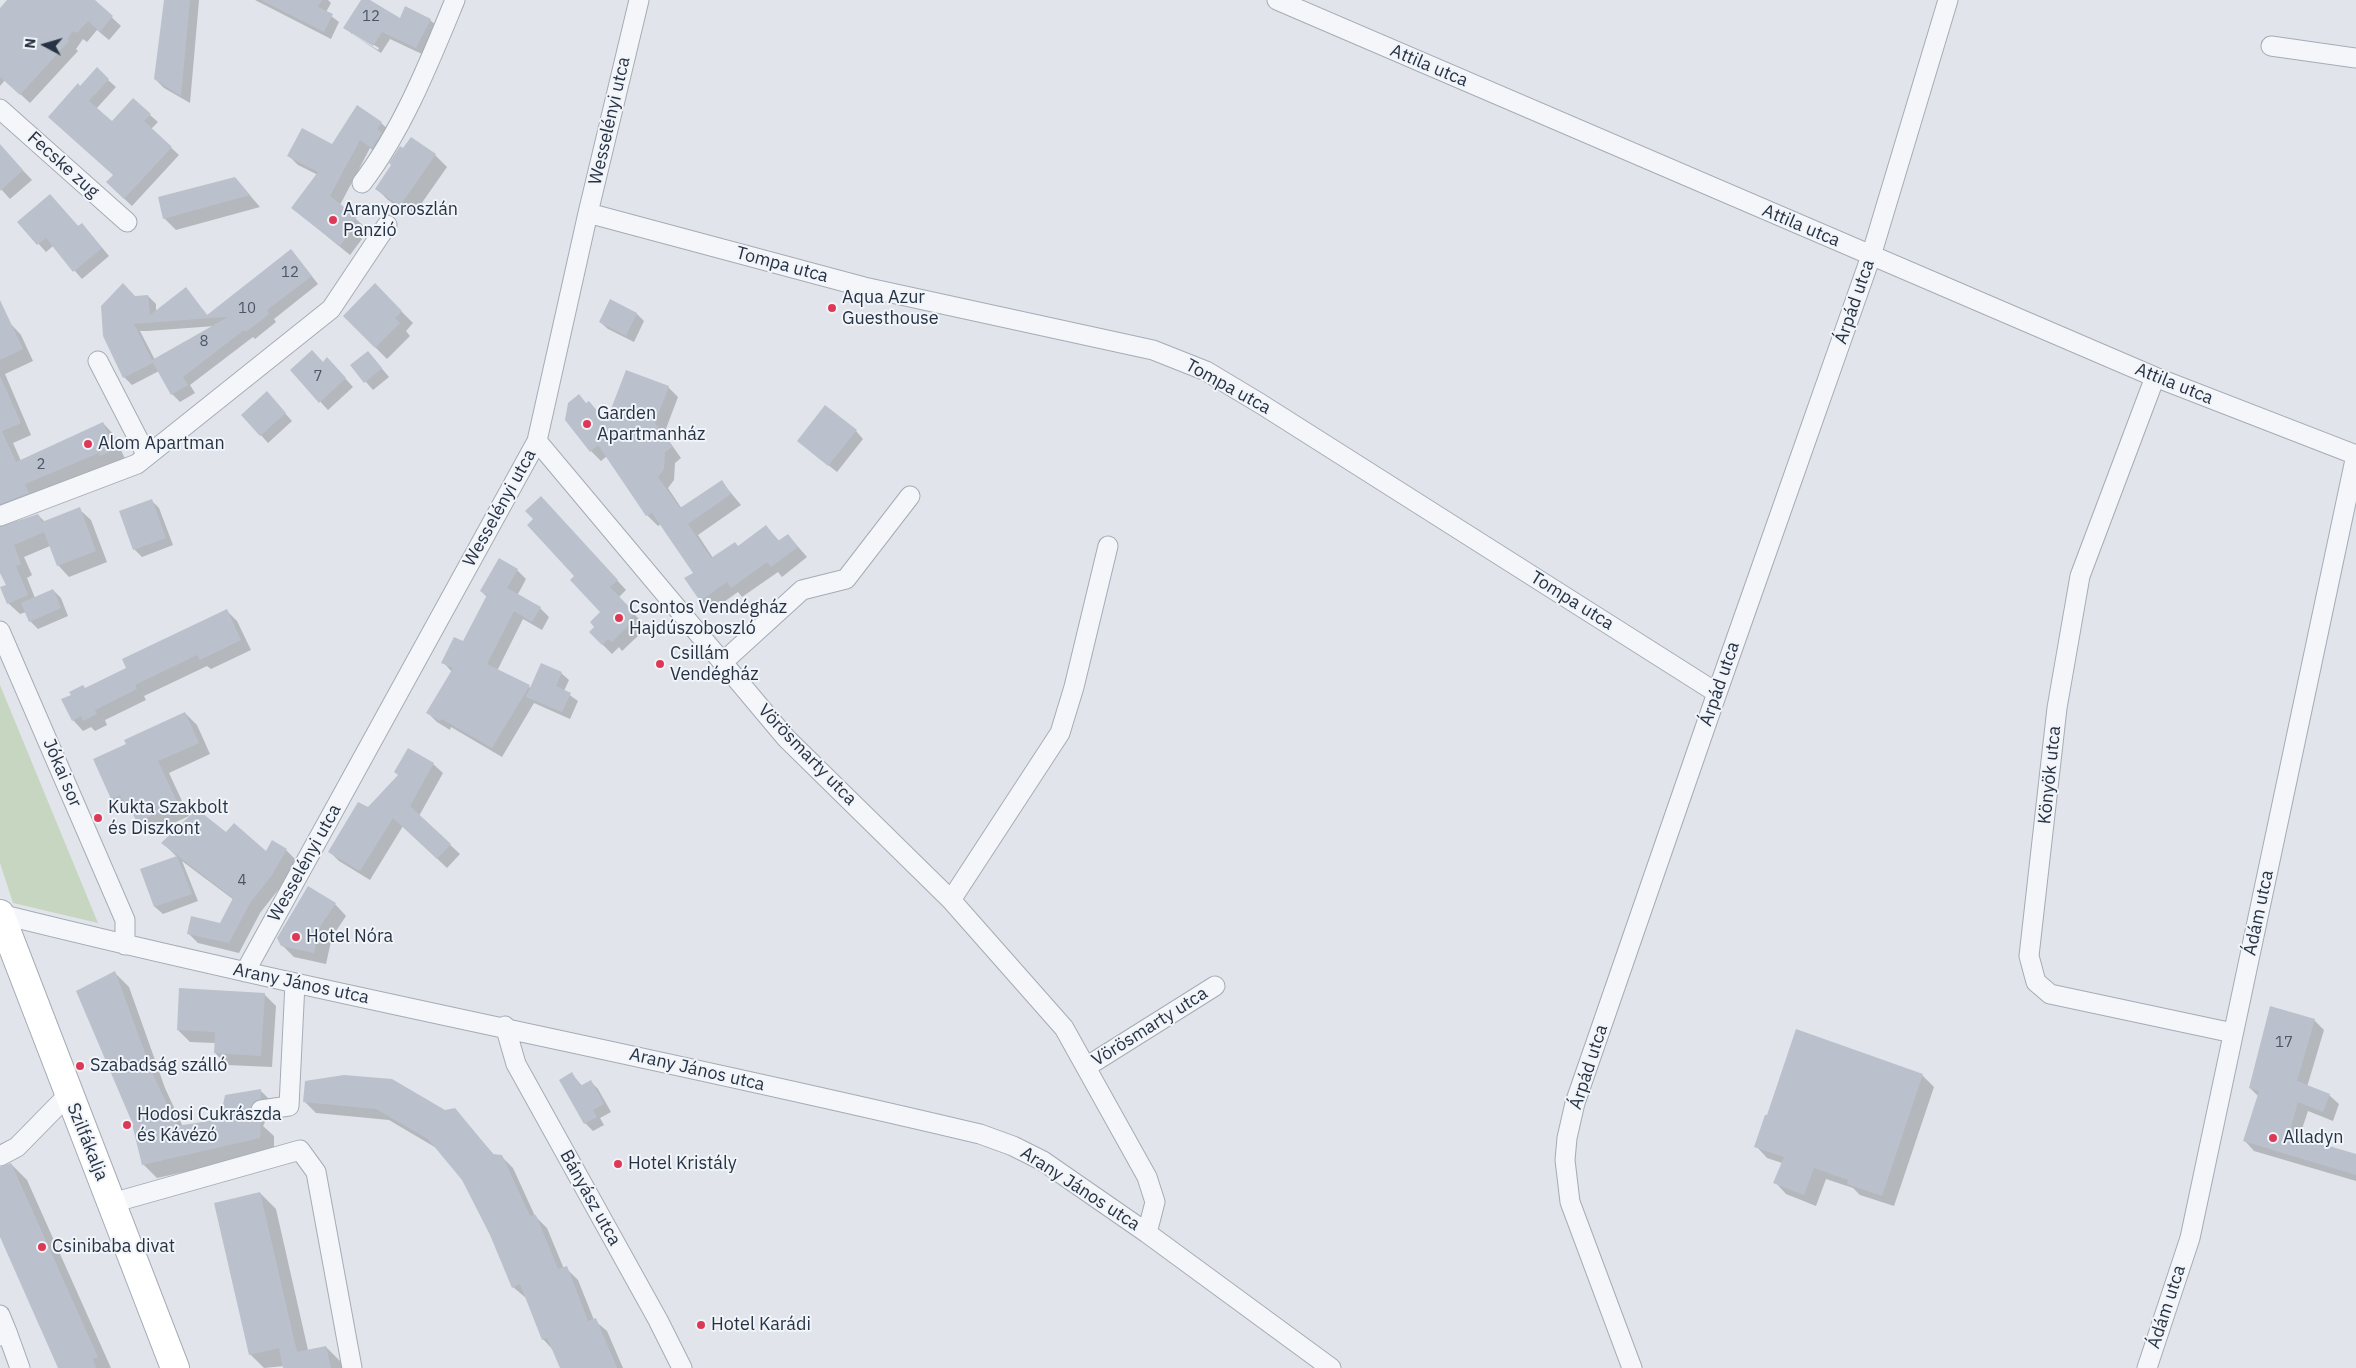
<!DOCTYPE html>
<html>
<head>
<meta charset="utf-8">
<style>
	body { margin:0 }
	#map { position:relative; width:2356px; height:1368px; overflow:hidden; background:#e1e5eb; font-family:"IBM Plex Sans",sans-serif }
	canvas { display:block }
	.north { position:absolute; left:20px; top:20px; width:50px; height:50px; -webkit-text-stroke:4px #f1f4f8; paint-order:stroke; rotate:276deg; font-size:14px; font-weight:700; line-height:20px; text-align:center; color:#273345 }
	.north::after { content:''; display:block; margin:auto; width:18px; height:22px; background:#273345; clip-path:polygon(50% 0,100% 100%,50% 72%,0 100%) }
</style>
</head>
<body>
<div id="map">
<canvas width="2356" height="1368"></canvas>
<div class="north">N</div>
</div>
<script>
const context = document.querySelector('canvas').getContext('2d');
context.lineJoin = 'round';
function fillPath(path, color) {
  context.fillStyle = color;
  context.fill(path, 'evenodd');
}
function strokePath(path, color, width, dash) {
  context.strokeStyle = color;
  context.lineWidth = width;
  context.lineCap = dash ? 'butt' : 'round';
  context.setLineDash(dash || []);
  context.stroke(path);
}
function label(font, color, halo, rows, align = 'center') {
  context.font = font + ' "IBM Plex Sans",sans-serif';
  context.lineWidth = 4;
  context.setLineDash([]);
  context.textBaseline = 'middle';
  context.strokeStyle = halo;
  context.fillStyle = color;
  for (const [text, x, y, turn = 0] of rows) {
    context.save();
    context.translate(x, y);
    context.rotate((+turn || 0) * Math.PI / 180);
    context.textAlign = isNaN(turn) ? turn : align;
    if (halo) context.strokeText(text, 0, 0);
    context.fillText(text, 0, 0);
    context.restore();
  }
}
const green = new Path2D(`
	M 0,685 L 98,923 L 13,903 L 0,863 Z`);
const shadow = new Path2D(`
	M 15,0 L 93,0 L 121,26 L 109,40 L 97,30 L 87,42 L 83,39 L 76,49 L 78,51 L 30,103 L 5,80 L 0,86 L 0,10 Z
	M 165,0 L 199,0 L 190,103 L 164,88 L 155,79 Z
	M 255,0 L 328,0 L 331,3 L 326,12 L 339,22 L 331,39 Z
	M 362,0 L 368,0 L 400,20 L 430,20 L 438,27 L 424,55 L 390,39 L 381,53 L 352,34 L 378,50 L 379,48 L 352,31 L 352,34 L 345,27 Z
	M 108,80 L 116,87 L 96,109 L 112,123 L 150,115 L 158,122 L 151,129 L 179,155 L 132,206 L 115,190 L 114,175 L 80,87 Z
	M 357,107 L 381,123 L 391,132 L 382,157 L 370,148 L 340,205 L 365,227 L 358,236 L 362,239 L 350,255 L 292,208 L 318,175 L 298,165 L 289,156 L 332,146 Z
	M 0,150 L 15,162 L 32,180 L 10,199 L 0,188 Z
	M 435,155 L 447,167 L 412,217 L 388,200 L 376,188 Z
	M 235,178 L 260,207 L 176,230 L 164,218 Z
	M 50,195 L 79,227 L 89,232 L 109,256 L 82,279 L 53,246 L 46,252 L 19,222 Z
	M 291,250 L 318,284 L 274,319 L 276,322 L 255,339 L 253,337 L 190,385 L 195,393 L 180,402 L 172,394 L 159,371 L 132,385 L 124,377 L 135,297 L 148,296 L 156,304 L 156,311 L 186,289 L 208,316 ZM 215,326 L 155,360 L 140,331 L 147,331 Z
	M 375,285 L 413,323 L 406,331 L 410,336 L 387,359 L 344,316 Z
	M 637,314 L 644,321 L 634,342 L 608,329 L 600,322 Z
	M 10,323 L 21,335 L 33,361 L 5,374 L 31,435 L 13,443 L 21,461 L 103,423 L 114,435 L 126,461 L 112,467 L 110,464 L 36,496 L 7,517 L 0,526 L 0,328 Z
	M 368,352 L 389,377 L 373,390 L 352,366 Z
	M 323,363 L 335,367 L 353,387 L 328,410 L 292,371 Z
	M 668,387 L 678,397 L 664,434 L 681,458 L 675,463 L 674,480 L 668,488 L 682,509 L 721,481 L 741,505 L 698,535 L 713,558 L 739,547 L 766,526 L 780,542 L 788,535 L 807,557 L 782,577 L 778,572 L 742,597 L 738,592 L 711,611 L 701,601 L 695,573 L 661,524 L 658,526 L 647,515 L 607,456 L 601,461 L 591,451 L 587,404 L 589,402 L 607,423 Z
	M 274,401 L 292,421 L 268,443 L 243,415 Z
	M 856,431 L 863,439 L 837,472 L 807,448 Z
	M 151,500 L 159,508 L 173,545 L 142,557 L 134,549 Z
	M 550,507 L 626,590 L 618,598 L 643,623 L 636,630 L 640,634 L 622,651 L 619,647 L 612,654 L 590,632 L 596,627 L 602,612 L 576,576 Z
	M 79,509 L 91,520 L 107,562 L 69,577 L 58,565 L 50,546 L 24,557 L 32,575 L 27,578 L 35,598 L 53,590 L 61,598 L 68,616 L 38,629 L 30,621 L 26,612 L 20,614 L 8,603 L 7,586 L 0,568 L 0,526 L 38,515 L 45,522 Z
	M 517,570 L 526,579 L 518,594 L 540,608 L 549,617 L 542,630 L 523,619 L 497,671 L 531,688 L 561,673 L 569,680 L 564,691 L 578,701 L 570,719 L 534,703 L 502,757 L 451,727 L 450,730 L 437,722 L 428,713 L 452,672 L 443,662 L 464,643 L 487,597 L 481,591 Z
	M 226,610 L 237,621 L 251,650 L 211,669 L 207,666 L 144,696 L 146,700 L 105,720 L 107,725 L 95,731 L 91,727 L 83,731 L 73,720 L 86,689 L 128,668 Z
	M 185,713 L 197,725 L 210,754 L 169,773 L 189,816 L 150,834 L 127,808 L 124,810 L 112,798 L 128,745 Z
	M 433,764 L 443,773 L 419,816 L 460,854 L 447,868 L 403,826 L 370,880 L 339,861 L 330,852 L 368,809 Z
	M 226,834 L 266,853 L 273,842 L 286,850 L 296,860 L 282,885 L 260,913 L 239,953 L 198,943 L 188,933 L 220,924 L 234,900 L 182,861 L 198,901 L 163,914 L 155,907 L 142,870 L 177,857 L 163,843 Z
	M 335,904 L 346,916 L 332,937 L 326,964 L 294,957 L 282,945 Z
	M 115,973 L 129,987 L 165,1088 L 183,1127 L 221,1120 L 260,1090 L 274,1104 L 263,1126 L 274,1136 L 274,1152 L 157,1178 L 143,1164 Z
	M 264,994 L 276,1006 L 272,1067 L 227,1065 L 215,1053 L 215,1043 L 190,1042 L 178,1030 Z
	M 2314,1020 L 2324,1030 L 2307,1087 L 2329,1095 L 2339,1104 L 2333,1121 L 2308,1111 L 2299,1138 L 2356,1155 L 2356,1181 L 2254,1151 L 2245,1141 L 2258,1096 L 2250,1088 Z
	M 572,1074 L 582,1086 L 591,1082 L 598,1089 L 611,1112 L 600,1118 L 604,1125 L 593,1131 L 585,1123 L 561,1080 Z
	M 1922,1075 L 1934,1087 L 1894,1206 L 1860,1195 L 1853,1188 L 1826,1179 L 1816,1206 L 1786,1194 L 1775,1182 L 1782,1163 L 1767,1158 L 1756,1146 L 1768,1117 Z
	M 304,1101 L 445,1112 L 455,1110 L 495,1156 L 501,1156 L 513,1168 L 535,1216 L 547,1228 L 564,1269 L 566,1268 L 578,1280 L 594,1320 L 607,1331 L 623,1368 L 561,1368 L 554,1351 L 543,1339 L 526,1298 L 513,1287 L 491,1234 L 463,1179 L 438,1149 L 389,1120 L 316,1113 Z
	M 11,1164 L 27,1180 L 111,1368 L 60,1368 L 0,1234 L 0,1169 Z
	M 260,1193 L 276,1209 L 308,1350 L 326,1347 L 342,1363 L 343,1368 L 285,1368 L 284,1366 L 264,1368 L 250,1354 Z`);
const building = new Path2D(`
	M 7,0 L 95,0 L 113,16 L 100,32 L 88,21 L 77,33 L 73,31 L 67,39 L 69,41 L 20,95 L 0,77 L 0,8 Z
	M 164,0 L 190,0 L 181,96 L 154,79 Z
	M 261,0 L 322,0 L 318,7 L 333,14 L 324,32 Z
	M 361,0 L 370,0 L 400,18 L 405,6 L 431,19 L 416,48 L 382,32 L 373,46 L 343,28 Z
	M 97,67 L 109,79 L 89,101 L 112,121 L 133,98 L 151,114 L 144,121 L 172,147 L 124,199 L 106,182 L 113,175 L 48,117 L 78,83 L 80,86 Z
	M 357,105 L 382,122 L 377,129 L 382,133 L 372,148 L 360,140 L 330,196 L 357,217 L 349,226 L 353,229 L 340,246 L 291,208 L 318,172 L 287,156 L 302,128 L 332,144 Z
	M 411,137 L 436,154 L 400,206 L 375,189 L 391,165 L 389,163 L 400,146 L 403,148 Z
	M 0,144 L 23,170 L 0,191 Z
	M 235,177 L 250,195 L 163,219 L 158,197 Z
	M 50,194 L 78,226 L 82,223 L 102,248 L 73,272 L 46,238 L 37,245 L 17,222 Z
	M 291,249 L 312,276 L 267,310 L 269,314 L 246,332 L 244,330 L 183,377 L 188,385 L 171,395 L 152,361 L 153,363 L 123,378 L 103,336 L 101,306 L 123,283 L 135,296 L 148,295 L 150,315 L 186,287 L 207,315 ZM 228,317 L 152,360 L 134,324 L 209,318 Z
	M 375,283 L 402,311 L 395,318 L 400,323 L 375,348 L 343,316 Z
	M 610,299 L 637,313 L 626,336 L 599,322 Z
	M 0,300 L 23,349 L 0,360 Z
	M 312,350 L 323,362 L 327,357 L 346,378 L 319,403 L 290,370 Z
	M 368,351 L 382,368 L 364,383 L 350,365 Z
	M 626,370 L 669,386 L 655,423 L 672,447 L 665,452 L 664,469 L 658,477 L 680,508 L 722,480 L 731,494 L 688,524 L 711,558 L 735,542 L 738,546 L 766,525 L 778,541 L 788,534 L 798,547 L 771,567 L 767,562 L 731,588 L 727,582 L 700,601 L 684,578 L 693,573 L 652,513 L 646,516 L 598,445 L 590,452 L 565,420 L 568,403 L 579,394 L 586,403 L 589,401 L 606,422 Z
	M 0,376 L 21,423 L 2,431 L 16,462 L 103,422 L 115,449 L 100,456 L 99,453 L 25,484 L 29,493 L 0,504 Z
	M 267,391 L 286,413 L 260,436 L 241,415 Z
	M 825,405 L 857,430 L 828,466 L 797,441 Z
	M 541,496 L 618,580 L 610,587 L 635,613 L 628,620 L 631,623 L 612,642 L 608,639 L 602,645 L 589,632 L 594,627 L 590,622 L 600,612 L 570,580 L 574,576 L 527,525 L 533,519 L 525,511 Z
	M 152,499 L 166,538 L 133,550 L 119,511 Z
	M 80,507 L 96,551 L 57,566 L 44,532 L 14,545 L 21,564 L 16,566 L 28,595 L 7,604 L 0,587 L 6,585 L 0,573 L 0,527 L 38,514 L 42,522 Z
	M 499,558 L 518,569 L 507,588 L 541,607 L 532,622 L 514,611 L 487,664 L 530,685 L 492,748 L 442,719 L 440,721 L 426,713 L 453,668 L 441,663 L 454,637 L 463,641 L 487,595 L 480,591 Z
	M 53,589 L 61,608 L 29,622 L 21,603 Z
	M 227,609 L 241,640 L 200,660 L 197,655 L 135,685 L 137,689 L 95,710 L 97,714 L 83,721 L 81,716 L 72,721 L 61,699 L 71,695 L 69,692 L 83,685 L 85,688 L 126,668 L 122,659 Z
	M 541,663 L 562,672 L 556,686 L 571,693 L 562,712 L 526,697 Z
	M 185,712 L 199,743 L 158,761 L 178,804 L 137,822 L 131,810 L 127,812 L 120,795 L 111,799 L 93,759 L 126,744 L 124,740 Z
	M 408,748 L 434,763 L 410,806 L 451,844 L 437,859 L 393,818 L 360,871 L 328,852 L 358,802 L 368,807 L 398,775 L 394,772 Z
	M 197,809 L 226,832 L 234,823 L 266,851 L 272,840 L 287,849 L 272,875 L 250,903 L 229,943 L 187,934 L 191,916 L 220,923 L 233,898 L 161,843 Z
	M 177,856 L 192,894 L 154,907 L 140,869 Z
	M 308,886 L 336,903 L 321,925 L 314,953 L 281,946 L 277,938 Z
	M 115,971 L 152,1072 L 177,1126 L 220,1119 L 225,1095 L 261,1089 L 261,1099 L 254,1102 L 250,1111 L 252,1117 L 261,1121 L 260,1138 L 142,1165 L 131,1120 L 76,991 Z
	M 179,988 L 265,993 L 261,1056 L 214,1053 L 215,1032 L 177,1030 Z
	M 2270,1006 L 2315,1019 L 2297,1081 L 2330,1094 L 2323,1112 L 2298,1102 L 2289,1134 L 2356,1154 L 2356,1175 L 2243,1141 L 2259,1091 L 2249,1088 Z
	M 1796,1029 L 1923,1074 L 1882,1196 L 1847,1184 L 1848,1180 L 1814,1168 L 1804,1195 L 1773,1183 L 1784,1157 L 1754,1147 L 1765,1115 L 1767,1115 Z
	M 572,1072 L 580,1086 L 591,1080 L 604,1104 L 593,1110 L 597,1117 L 584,1124 L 559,1080 Z
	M 344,1075 L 392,1079 L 445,1110 L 455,1108 L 493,1154 L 502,1155 L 530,1216 L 536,1215 L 558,1269 L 567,1266 L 588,1321 L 596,1318 L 617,1368 L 560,1368 L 547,1338 L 542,1340 L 520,1284 L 512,1288 L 490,1235 L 462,1180 L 428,1139 L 376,1109 L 303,1102 L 305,1081 Z
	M 11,1163 L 98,1357 L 93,1359 L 96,1368 L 58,1368 L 0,1237 L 0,1167 Z
	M 260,1192 L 297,1352 L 326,1346 L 331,1368 L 283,1368 L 279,1348 L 249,1355 L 214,1203 Z`);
const street = new Path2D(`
	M 1277,0 L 2155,377 L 2356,455
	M 2271,46 L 2356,58
	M 0,109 L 127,222
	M 362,183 C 403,129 429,63 455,0
	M 588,213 L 864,287 L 1153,350 L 1206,371 L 1261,404 L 1717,693
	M 98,361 L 147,456
	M 2155,377 L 2080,576 L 2057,708 L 2029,956 L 2036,982 L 2050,994 L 2233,1033
	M 537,441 L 786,738 L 951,900 L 1064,1028 L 1147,1177 L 1155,1202 L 1147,1233
	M 0,516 L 137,464 L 331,309 L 387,225
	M 0,631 L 125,920 L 125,945
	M 723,662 L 802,590 L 846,579 L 910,496
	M 951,900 L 1060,733 L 1074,687 L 1108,546
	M 0,914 C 325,995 654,1056 980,1134 L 1013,1146 L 1043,1161 L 1147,1233 L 1331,1368
	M 245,972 L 537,441 L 588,213 L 639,0
	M 505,1026 L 516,1064 L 658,1320 L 682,1368
	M 1086,1067 L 1215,986
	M 261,1110 L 289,1106 L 295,983
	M 0,1156 L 17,1147 L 68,1095
	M 112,1203 L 300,1150 L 316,1172 L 352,1368
	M 0,1315 L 7,1332
	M 0,1336 L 7,1332 L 20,1368
	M 1632,1368 L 1570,1202 L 1565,1160 L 1567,1138 L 1575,1103 L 1717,693 L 1871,256 L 1948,0
	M 2147,1368 L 2190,1238 L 2356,455`);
const secondary = new Path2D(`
	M 0,914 L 175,1368`);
const markers = [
	[333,220,5,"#dd3957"],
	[832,308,5,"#dd3957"],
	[587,424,5,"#dd3957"],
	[88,444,5,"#dd3957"],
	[619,618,5,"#dd3957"],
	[660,664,5,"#dd3957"],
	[98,818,5,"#dd3957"],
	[296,937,5,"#dd3957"],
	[80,1066,5,"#dd3957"],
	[127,1125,5,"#dd3957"],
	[2273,1138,5,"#dd3957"],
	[618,1164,5,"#dd3957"],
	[42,1247,5,"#dd3957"],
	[701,1325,5,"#dd3957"]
];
const numberNames = [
	["12",371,17],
	["12",290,273],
	["10",247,309],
	["8",204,342],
	["7",318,377],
	["2",41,465],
	["4",242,881],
	["17",2284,1043]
];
const streetNames = [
	["Attila utca",1429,66,23],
	["Wesselényi utca",610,121,-77],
	["Fecske zug",63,165,42],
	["Attila utca",1801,226,23],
	["Tompa utca",782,265,15],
	["Árpád utca",1855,302,-71],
	["Attila utca",2174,384,22],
	["Tompa utca",1228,387,29],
	["Wesselényi utca",500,508,-61],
	["Tompa utca",1572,601,32],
	["Árpád utca",1720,684,-71],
	["Vörösmarty utca",807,755,46],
	["Jókai sor",62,773,67],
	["Könyök utca",2050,775,-84],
	["Wesselényi utca",305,863,-61],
	["Ádám utca",2259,913,-78],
	["Arany János utca",301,984,12],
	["Vörösmarty utca",1150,1027,-32],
	["Árpád utca",1589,1067,-72],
	["Arany János utca",697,1070,13],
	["Szilfákalja",87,1142,68],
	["Arany János utca",1080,1189,33],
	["Bányász utca",590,1198,61],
	["Ádám utca",2167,1307,-72]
];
const poiNames = [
	["Aranyoroszlán",343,210],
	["Panzió",343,231],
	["Aqua Azur",842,298],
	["Guesthouse",842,319],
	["Garden",597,414],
	["Apartmanház",597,435],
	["Alom Apartman",98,444],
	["Csontos Vendégház",629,608],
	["Hajdúszoboszló",629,629],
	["Csillám",670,654],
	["Vendégház",670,675],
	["Kukta Szakbolt",108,808],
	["és Diszkont",108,829],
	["Hotel Nóra",306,937],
	["Szabadság szálló",90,1066],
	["Hodosi Cukrászda",137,1115],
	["és Kávézó",137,1136],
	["Alladyn",2283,1138],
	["Hotel Kristály",628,1164],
	["Csinibaba divat",52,1247],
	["Hotel Karádi",711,1325]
];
fillPath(green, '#c7d6c1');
fillPath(shadow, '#0003');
fillPath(building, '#bac1cc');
strokePath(street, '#a5acb6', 21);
strokePath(secondary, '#a5acb6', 30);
strokePath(street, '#f4f6f9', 19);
strokePath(secondary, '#fff', 28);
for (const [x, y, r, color] of markers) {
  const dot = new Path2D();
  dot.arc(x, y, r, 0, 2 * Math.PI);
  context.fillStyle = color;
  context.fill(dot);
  strokePath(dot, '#f1f4f8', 2);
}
label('15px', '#4c5667', null, numberNames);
label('18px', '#273345', '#f1f4f8', streetNames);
label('18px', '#273345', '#f1f4f8', poiNames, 'left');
</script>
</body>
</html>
